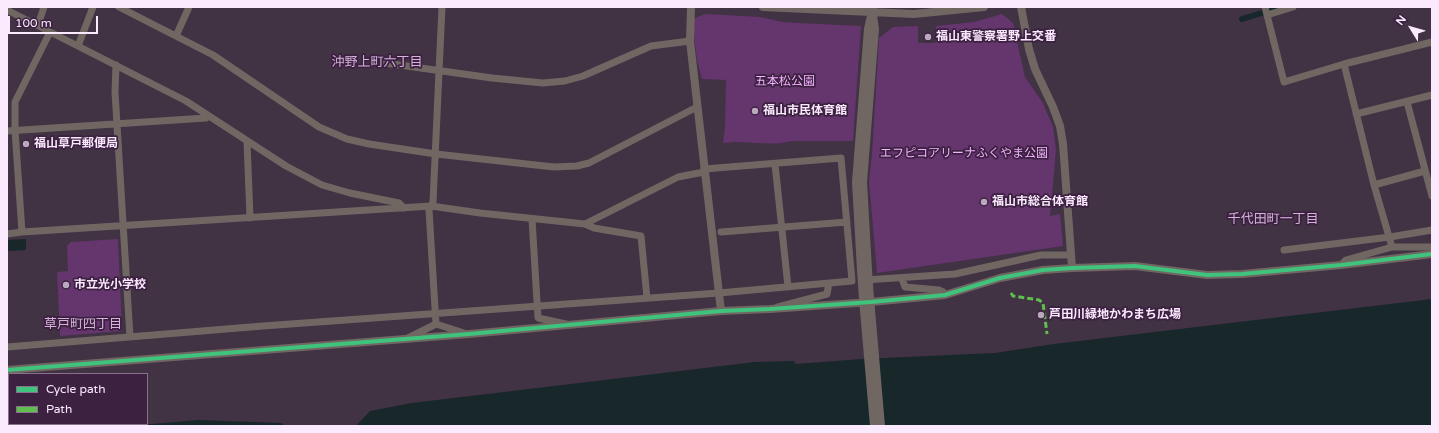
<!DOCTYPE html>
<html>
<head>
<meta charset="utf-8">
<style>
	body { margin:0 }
	#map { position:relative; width:1439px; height:433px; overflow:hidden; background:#413244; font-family:"Varela Round",sans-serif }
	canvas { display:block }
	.frame { position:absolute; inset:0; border:8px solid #fbe9fe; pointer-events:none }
	.legend { position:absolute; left:8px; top:373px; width:140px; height:52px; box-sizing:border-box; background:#3c2141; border:1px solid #88718d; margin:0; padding:5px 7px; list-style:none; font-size:12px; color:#fbe9fe }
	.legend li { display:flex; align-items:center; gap:8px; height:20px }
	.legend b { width:20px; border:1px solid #88718d }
	.north { position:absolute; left:1391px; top:8px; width:40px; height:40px; -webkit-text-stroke:3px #3c2141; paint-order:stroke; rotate:307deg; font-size:11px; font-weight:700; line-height:16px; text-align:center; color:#fbe9fe }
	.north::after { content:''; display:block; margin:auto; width:14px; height:18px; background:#fbe9fe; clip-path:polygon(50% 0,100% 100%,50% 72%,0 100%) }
	.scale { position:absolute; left:8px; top:16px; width:90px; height:18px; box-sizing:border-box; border:2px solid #fbe9fe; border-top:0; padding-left:5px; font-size:12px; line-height:14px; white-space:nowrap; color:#fbe9fe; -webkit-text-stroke:3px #3c2141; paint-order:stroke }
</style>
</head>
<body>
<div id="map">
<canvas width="1439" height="433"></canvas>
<div class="frame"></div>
<ul class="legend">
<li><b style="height:5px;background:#40c37c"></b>Cycle path</li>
<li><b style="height:5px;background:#5fbe4e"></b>Path</li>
</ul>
<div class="north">N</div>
<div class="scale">100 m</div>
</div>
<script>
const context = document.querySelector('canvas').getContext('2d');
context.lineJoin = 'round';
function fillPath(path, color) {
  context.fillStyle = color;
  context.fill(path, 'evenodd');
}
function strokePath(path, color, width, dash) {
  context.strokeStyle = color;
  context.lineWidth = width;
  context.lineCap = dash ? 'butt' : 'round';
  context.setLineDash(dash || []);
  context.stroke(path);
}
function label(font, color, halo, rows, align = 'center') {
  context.font = font + ' "Varela Round","Noto Sans JP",sans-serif';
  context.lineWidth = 3.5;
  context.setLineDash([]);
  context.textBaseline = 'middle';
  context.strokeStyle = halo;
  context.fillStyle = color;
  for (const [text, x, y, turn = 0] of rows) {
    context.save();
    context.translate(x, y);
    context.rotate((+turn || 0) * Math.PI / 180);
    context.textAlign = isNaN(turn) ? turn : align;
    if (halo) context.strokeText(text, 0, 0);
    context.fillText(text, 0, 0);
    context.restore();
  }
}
const green = new Path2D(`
	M 705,14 L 760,17 L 783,22 L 798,23 L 861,26 L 853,141 L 791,141 C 774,146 754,142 736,142 C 731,142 727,143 723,143 L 725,126 L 726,80 L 702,79 L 697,60 L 692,21 L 695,18 Z
	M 1002,14 L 1013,23 L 1025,77 L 1043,103 L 1053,127 L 1056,150 L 1050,216 L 1060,214 L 1063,246 L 877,273 L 869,182 L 872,154 L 879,38 L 893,27 L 918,26 L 918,43 L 936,43 L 936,26 L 974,22 Z
	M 118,239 L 122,331 L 60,336 L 57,272 L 68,271 L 67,246 L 71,242 Z`);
const water = new Path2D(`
	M 26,239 L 26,250 L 7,251 L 7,240 Z
	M 1432,299 L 1432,426 L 356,426 L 370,411 L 412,403 L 755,362 L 794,361 L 796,364 L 862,359 L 995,353 L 1054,344 Z
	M 198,420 L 281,423 L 285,426 L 129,426 Z`);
const canal = new Path2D(`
	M 1270,8 L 1275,7
	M 1242,19 L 1262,13`);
const minor = new Path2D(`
	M 119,7 L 213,55 L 319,127 L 347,139 L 369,144 L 436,154 L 554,167 L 577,166 L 589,163 L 697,107
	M 442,7 L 433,202 L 429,210 L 436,324 L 464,333
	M 1265,7 L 1284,82 L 1344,64 L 1432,42
	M 7,10 L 186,101 L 286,166 L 322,185 L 350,193 L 399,203 L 404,208
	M 1267,15 L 1293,7
	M 38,25 L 44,7
	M 176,36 L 189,7
	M 78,46 L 93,7
	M 378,62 L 492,78 L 543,83 L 565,81 L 583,76 L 651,46 L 690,41
	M 1344,64 L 1374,185 L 1392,247 L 1432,247
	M 116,65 L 115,92 L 130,337
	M 1407,102 L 1432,196
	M 1356,114 L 1432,95
	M 7,131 L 206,118 L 209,116
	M 247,141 L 250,218
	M 775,164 L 788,287
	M 1374,185 L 1425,171
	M 532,219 L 538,318 L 566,324
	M 585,224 L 594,228 L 641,236 L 647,298
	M 22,232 L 15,130 L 15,102 L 50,32
	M 721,232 L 847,222
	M 7,234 L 22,232 L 431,206 L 480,213 L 585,224 L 678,177 L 704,172
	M 1284,250 L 1390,237 L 1432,230
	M 1341,265 L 1346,260 L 1392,247
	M 902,279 L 905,287 L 939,290 L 943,292 L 945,295
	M 865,280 L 955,274 L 1041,255 L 1071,255
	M 778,307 L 827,294 L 829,283
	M 408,338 L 436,324
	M 7,347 L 263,326 L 719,293 L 852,281 L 841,158 L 704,169`);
const tertiary = new Path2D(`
	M 691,7 L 690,41 L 721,311
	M 763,7 L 914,14 L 984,7
	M 1021,7 L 1029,49 L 1035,69 L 1053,107 L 1060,126 L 1063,144 L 1072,268
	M 861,270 L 856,182 L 868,29 L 873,7
	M 868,270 L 863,182 L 875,29 L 873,15
	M 870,298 L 881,426
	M 863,299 L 874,426
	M 7,370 L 469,334 L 721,311 L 770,309 L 871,302 L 945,295 L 1000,278 L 1043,270 L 1072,268 L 1135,266 L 1207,275 L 1242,274 L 1341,265 L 1432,254`);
const tertiaryBridge = new Path2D(`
	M 861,270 L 863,299
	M 868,270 L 870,298`);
const quiet = new Path2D(`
	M 1011,293 L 1013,296 L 1039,300 L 1043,303 L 1047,334`);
const cycleway = new Path2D(`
	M 7,370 L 469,334 L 721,311 L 770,309 L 871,302 L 945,295 L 1000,278 L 1043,270 L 1072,268 L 1135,266 L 1207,275 L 1242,274 L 1341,265 L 1432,254`);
const markers = [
	[928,37,4,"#baa9bd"],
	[755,111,4,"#baa9bd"],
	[26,144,4,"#baa9bd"],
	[984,202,4,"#baa9bd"],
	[66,285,4,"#baa9bd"],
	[1041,315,4,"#baa9bd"]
];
const poiNames = [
	["福山東警察署野上交番",936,37],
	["福山市民体育館",763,111],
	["福山草戸郵便局",34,144],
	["福山市総合体育館",992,202],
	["市立光小学校",74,285],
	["芦田川緑地かわまち広場",1049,315]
];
const parkNames = [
	["五本松公園",785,82],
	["エフピコアリーナふくやま公園",964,154]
];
const neighbourhoodNames = [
	["沖野上町六丁目",377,63],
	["千代田町一丁目",1273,220],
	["草戸町四丁目",83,325]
];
fillPath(green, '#65356e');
fillPath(water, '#17272a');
strokePath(canal, '#17272a', 6);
strokePath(minor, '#706763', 7);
strokePath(tertiary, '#706763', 8);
strokePath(tertiaryBridge, '#706763', 8);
strokePath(quiet, '#5fbe4e', 3, [6, 3]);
strokePath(cycleway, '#40c37c', 4);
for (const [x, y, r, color] of markers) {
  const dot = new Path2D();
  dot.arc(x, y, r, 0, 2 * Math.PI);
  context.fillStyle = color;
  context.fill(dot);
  strokePath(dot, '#3c2141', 1.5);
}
label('bold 12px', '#fbe9fe', '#3c2141', poiNames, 'left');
label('12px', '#f2b2fd', '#3c2141', parkNames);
label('13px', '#d4b2da', '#3c2141', neighbourhoodNames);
</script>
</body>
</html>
